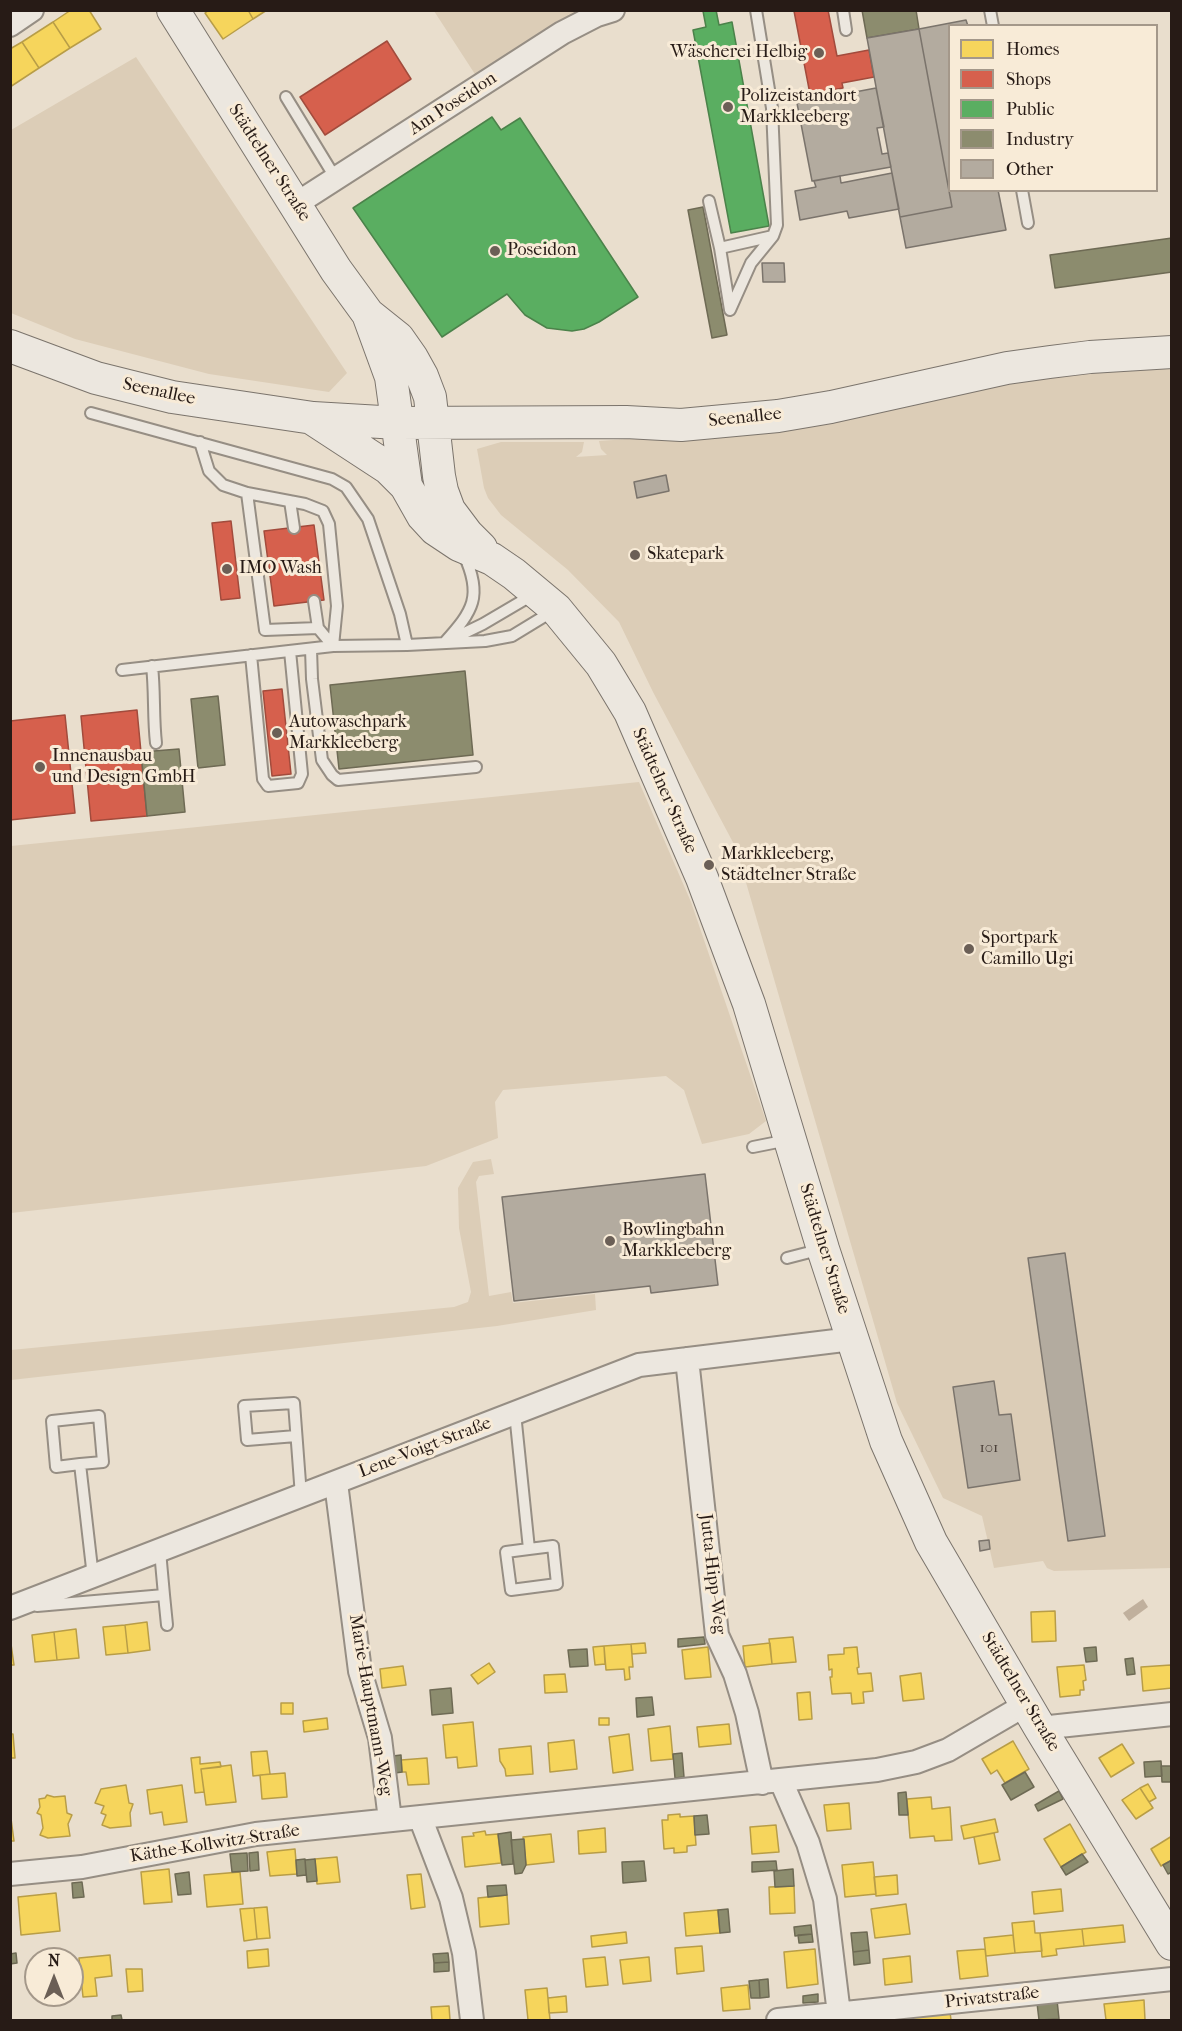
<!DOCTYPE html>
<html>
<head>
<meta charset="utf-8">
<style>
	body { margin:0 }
	#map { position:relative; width:1182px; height:2031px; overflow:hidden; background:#e9decd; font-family:"IM FELL French Canon",serif }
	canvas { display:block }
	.frame { position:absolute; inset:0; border:12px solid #271b16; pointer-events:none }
	.legend { position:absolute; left:948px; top:24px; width:210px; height:168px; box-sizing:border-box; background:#f8ebd7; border:2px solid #a4988a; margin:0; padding:8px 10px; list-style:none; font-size:18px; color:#271b16 }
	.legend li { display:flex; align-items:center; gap:12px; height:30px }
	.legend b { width:30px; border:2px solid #a4988a }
	.north { position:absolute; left:24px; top:1947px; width:60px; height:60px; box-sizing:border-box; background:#f8ebd7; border:2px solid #a4988a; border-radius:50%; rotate:0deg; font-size:16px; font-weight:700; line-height:24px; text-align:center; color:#271b16 }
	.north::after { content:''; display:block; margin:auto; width:21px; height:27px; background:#6b5f56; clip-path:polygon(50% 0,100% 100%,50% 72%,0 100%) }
</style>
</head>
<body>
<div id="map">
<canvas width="1182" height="2031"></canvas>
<div class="frame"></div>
<ul class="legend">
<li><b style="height:16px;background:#f6d55c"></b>Homes</li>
<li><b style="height:16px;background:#d6604d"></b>Shops</li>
<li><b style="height:16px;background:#5aae61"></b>Public</li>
<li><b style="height:16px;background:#8c8c6e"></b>Industry</li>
<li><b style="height:16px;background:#b3ab9f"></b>Other</li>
</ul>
<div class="north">N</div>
</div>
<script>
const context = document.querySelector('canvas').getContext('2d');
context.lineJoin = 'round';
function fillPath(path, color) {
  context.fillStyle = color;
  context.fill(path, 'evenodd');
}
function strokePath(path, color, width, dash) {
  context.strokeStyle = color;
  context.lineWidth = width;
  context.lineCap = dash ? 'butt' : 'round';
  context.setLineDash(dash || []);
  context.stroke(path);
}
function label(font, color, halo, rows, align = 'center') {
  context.font = font + ' "IM FELL French Canon",serif';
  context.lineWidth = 6;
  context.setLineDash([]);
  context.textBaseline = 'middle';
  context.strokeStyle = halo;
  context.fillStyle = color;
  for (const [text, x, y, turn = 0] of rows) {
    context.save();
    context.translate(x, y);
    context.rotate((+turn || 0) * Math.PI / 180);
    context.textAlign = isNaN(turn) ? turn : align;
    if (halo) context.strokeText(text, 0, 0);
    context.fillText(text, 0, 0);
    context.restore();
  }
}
const green = new Path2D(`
	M 434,11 L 613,11 L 482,85 Z
	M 136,57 L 347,373 L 329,392 L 209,374 L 75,339 L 11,313 L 11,130 Z
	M 1171,364 L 1171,1568 L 1054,1571 L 1047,1568 L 1043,1561 L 994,1568 L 982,1516 L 943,1498 L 897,1403 L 736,848 L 653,692 L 619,622 L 568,570 L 501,515 L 488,498 L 484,488 L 477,449 L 501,442 L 584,442 L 582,452 L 576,457 L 607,455 L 601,449 L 599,441 L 712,433 L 1028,377 Z
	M 639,782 L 691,902 L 766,1121 L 749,1134 L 702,1144 L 684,1090 L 666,1076 L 503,1090 L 495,1102 L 498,1138 L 426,1166 L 11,1213 L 11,846 Z
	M 491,1159 L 494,1174 L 479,1176 L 476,1182 L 489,1296 L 511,1292 L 513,1303 L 595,1294 L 596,1310 L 497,1326 L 11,1380 L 11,1350 L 454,1307 L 468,1302 L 471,1292 L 459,1228 L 458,1188 L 473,1162 Z`);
const water = new Path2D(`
	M 1143,1599 L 1148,1607 L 1129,1621 L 1123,1613 Z`);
const homes = new Path2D(`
	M 71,10 L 89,10 L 101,29 L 70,48 L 53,22 Z
	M 209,10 L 248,10 L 253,19 L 223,39 L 205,13 Z
	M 248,10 L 267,10 L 253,19 Z
	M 53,22 L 70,48 L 39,68 L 22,42 Z
	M 22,42 L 39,68 L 10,87 L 10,49 Z
	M 1055,1611 L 1056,1641 L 1032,1642 L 1031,1612 Z
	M 147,1622 L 150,1650 L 128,1653 L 125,1625 Z
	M 125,1625 L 128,1653 L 106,1655 L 103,1627 Z
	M 76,1629 L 79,1658 L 57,1660 L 54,1632 Z
	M 54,1632 L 57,1660 L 35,1662 L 32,1635 Z
	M 10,1637 L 14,1665 L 10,1665 Z
	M 793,1637 L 796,1662 L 772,1664 L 769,1639 Z
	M 645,1643 L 646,1653 L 632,1654 L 631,1644 Z
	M 770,1643 L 772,1664 L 745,1667 L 743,1646 Z
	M 631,1644 L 633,1667 L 629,1667 L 630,1679 L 625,1680 L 624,1669 L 606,1670 L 604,1646 Z
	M 604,1646 L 605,1664 L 595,1665 L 593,1647 Z
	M 708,1647 L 711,1677 L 685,1679 L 682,1650 Z
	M 857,1647 L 859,1667 L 857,1668 L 858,1674 L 871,1673 L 873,1691 L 863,1692 L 864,1703 L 852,1704 L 851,1693 L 832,1694 L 830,1677 L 832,1677 L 832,1669 L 829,1670 L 828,1655 L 844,1654 L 844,1648 Z
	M 489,1663 L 495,1672 L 478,1684 L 471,1675 Z
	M 1084,1665 L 1086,1680 L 1083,1681 L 1084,1690 L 1080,1690 L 1080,1695 L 1060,1697 L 1057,1667 Z
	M 1171,1665 L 1172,1688 L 1143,1691 L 1141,1667 Z
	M 403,1666 L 406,1685 L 382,1688 L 380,1669 Z
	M 921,1673 L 924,1699 L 903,1701 L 900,1676 Z
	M 565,1674 L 567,1692 L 545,1693 L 544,1675 Z
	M 810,1692 L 812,1719 L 799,1720 L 797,1693 Z
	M 281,1703 L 293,1703 L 293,1714 L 281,1714 Z
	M 327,1718 L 328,1729 L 304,1732 L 303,1721 Z
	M 599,1718 L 609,1718 L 609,1725 L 599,1725 Z
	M 473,1722 L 477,1766 L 458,1768 L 457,1757 L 446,1758 L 443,1725 Z
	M 729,1724 L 731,1744 L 699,1747 L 697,1727 Z
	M 670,1726 L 673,1759 L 651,1761 L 648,1729 Z
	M 10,1734 L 13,1734 L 15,1758 L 10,1758 Z
	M 629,1734 L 633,1770 L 613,1773 L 609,1737 Z
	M 574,1740 L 577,1769 L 550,1772 L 548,1743 Z
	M 1013,1741 L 1029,1769 L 1005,1783 L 997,1770 L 991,1774 L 982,1759 Z
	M 1122,1744 L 1134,1763 L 1111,1777 L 1099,1758 Z
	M 531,1746 L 533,1774 L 506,1776 L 505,1769 L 500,1761 L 499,1749 Z
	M 267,1751 L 270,1774 L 253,1776 L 251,1752 Z
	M 200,1757 L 200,1764 L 220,1762 L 221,1767 L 201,1769 L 204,1792 L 195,1793 L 191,1758 Z
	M 427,1758 L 429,1784 L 408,1785 L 406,1772 L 402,1772 L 401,1760 Z
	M 231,1765 L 236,1802 L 206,1805 L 201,1769 Z
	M 285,1773 L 287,1797 L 262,1799 L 260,1775 Z
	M 1148,1784 L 1156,1798 L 1149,1802 L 1140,1788 Z
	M 126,1785 L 129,1803 L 133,1804 L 130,1813 L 131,1826 L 110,1828 L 102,1825 L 106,1815 L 101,1813 L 104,1806 L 95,1803 L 101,1789 Z
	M 182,1785 L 187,1822 L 164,1825 L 162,1812 L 150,1814 L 147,1790 Z
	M 1140,1788 L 1153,1808 L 1136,1819 L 1122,1800 Z
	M 47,1795 L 54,1797 L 65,1796 L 67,1813 L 72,1815 L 68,1824 L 70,1836 L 48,1838 L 40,1835 L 43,1828 L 41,1815 L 37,1813 L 40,1807 L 39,1799 L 45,1798 Z
	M 931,1797 L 932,1809 L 950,1807 L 952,1840 L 935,1841 L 934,1836 L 910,1838 L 907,1799 Z
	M 849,1803 L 851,1829 L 827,1831 L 824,1805 Z
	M 10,1811 L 14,1841 L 10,1841 Z
	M 680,1814 L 680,1817 L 694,1816 L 696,1845 L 687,1846 L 687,1852 L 674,1853 L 674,1848 L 664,1849 L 662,1820 L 668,1820 L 668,1815 Z
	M 995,1819 L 998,1832 L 964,1839 L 961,1826 Z
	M 1070,1824 L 1086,1852 L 1061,1867 L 1044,1839 Z
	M 776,1825 L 779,1852 L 752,1854 L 750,1827 Z
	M 605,1828 L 606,1852 L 579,1854 L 578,1831 Z
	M 485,1831 L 486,1835 L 498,1834 L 501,1863 L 465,1867 L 462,1837 L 474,1836 L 473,1833 Z
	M 994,1833 L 1000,1860 L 979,1864 L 974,1837 Z
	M 551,1834 L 554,1862 L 526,1865 L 523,1837 Z
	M 1172,1836 L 1172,1860 L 1161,1866 L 1151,1849 Z
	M 295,1849 L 297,1874 L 270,1876 L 267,1852 Z
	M 337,1857 L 340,1882 L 317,1884 L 315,1859 Z
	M 873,1862 L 876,1894 L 845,1897 L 842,1865 Z
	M 169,1869 L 172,1902 L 144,1904 L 141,1872 Z
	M 240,1872 L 243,1904 L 207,1907 L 204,1875 Z
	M 421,1874 L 425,1907 L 411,1909 L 407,1875 Z
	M 897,1875 L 898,1894 L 876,1896 L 874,1877 Z
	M 794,1886 L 795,1913 L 770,1914 L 769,1887 Z
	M 1061,1889 L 1063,1911 L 1034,1914 L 1032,1892 Z
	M 56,1893 L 60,1931 L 21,1935 L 18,1897 Z
	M 507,1895 L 509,1924 L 480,1927 L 478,1898 Z
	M 906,1904 L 910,1934 L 875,1938 L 871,1909 Z
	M 267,1907 L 270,1938 L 257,1939 L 254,1908 Z
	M 254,1908 L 257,1939 L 244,1941 L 240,1909 Z
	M 718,1910 L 720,1933 L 686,1936 L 684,1913 Z
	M 1034,1921 L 1035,1933 L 1040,1933 L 1042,1951 L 1015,1953 L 1012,1923 Z
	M 1123,1925 L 1125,1942 L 1084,1946 L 1082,1929 Z
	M 1082,1929 L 1084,1946 L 1056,1949 L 1057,1955 L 1042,1957 L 1040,1933 Z
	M 626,1932 L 627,1943 L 592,1947 L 591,1936 Z
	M 1013,1935 L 1015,1953 L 986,1956 L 984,1938 Z
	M 702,1946 L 704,1971 L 677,1974 L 675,1948 Z
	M 268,1949 L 269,1966 L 248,1968 L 247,1951 Z
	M 815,1949 L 818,1984 L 787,1988 L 784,1952 Z
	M 985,1949 L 988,1976 L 960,1979 L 957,1951 Z
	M 110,1955 L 112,1976 L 95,1978 L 97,1996 L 83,1997 L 79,1958 Z
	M 910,1956 L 912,1982 L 885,1985 L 883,1959 Z
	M 605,1957 L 608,1985 L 586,1987 L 583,1959 Z
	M 649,1957 L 651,1981 L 623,1984 L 620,1960 Z
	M 126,1969 L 142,1969 L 143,1991 L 128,1992 Z
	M 748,1985 L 750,2009 L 723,2011 L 721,1988 Z
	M 547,1988 L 550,2020 L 528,2020 L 525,1990 Z
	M 566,1996 L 567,2012 L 549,2013 L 548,1998 Z
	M 1144,2000 L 1145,2020 L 1106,2020 L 1104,2004 Z
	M 449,2006 L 450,2020 L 432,2020 L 431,2007 Z
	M 950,2012 L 951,2020 L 894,2020 L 894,2017 Z`);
const shops = new Path2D(`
	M 828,10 L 837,56 L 869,50 L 874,77 L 842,83 L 843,88 L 810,94 L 794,11 Z
	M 387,41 L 411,79 L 325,135 L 300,97 Z
	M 231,521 L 240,598 L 221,600 L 212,523 Z
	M 314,525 L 324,600 L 274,606 L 264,531 Z
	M 282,689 L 291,774 L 272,776 L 263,691 Z
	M 137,710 L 147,816 L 91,821 L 81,716 Z
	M 65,715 L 75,813 L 10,820 L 10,721 Z`);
const public = new Path2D(`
	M 716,10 L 719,25 L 732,22 L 769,226 L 731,233 L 693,30 L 706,27 L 703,11 Z
	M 492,117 L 501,130 L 520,118 L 638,297 L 599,322 L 584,329 L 572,331 L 547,328 L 525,315 L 507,294 L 442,337 L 353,208 Z`);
const industry = new Path2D(`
	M 862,10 L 916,10 L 919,29 L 867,38 Z
	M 703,207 L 727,335 L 712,338 L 688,210 Z
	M 1172,238 L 1172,272 L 1055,288 L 1050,255 Z
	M 465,671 L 473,755 L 339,769 L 330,685 Z
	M 218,696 L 225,765 L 198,768 L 191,699 Z
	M 179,749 L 185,812 L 147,816 L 141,752 Z
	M 704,1637 L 705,1644 L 678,1647 L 678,1639 Z
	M 1096,1647 L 1097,1661 L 1086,1662 L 1084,1648 Z
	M 587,1649 L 588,1666 L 570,1667 L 568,1650 Z
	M 1133,1658 L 1135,1674 L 1127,1675 L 1125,1659 Z
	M 451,1688 L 453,1713 L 432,1715 L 430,1690 Z
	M 652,1697 L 654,1715 L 637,1717 L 636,1698 Z
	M 682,1753 L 684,1777 L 675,1778 L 673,1754 Z
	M 401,1755 L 402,1772 L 395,1773 L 393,1756 Z
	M 1161,1761 L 1162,1776 L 1145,1777 L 1144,1762 Z
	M 1161,1766 L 1172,1766 L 1172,1782 L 1162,1782 Z
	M 1025,1772 L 1034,1787 L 1011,1800 L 1002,1785 Z
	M 1059,1791 L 1063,1799 L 1038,1811 L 1035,1805 Z
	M 906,1792 L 908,1815 L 899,1815 L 898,1793 Z
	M 707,1815 L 709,1834 L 695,1835 L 694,1816 Z
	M 511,1832 L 513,1864 L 502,1865 L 498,1834 Z
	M 524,1839 L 526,1865 L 522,1873 L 515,1874 L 511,1840 Z
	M 258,1852 L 259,1870 L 250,1871 L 249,1853 Z
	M 247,1853 L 248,1871 L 232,1872 L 230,1854 Z
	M 1082,1854 L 1088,1862 L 1066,1875 L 1061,1867 Z
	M 305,1859 L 306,1875 L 297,1876 L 296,1860 Z
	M 315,1859 L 317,1881 L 307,1882 L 305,1860 Z
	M 1172,1860 L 1172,1872 L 1168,1874 L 1163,1865 Z
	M 644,1861 L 646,1881 L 623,1883 L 622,1862 Z
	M 776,1861 L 777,1870 L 752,1872 L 752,1862 Z
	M 793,1869 L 794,1886 L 775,1887 L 774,1871 Z
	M 189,1872 L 191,1894 L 178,1895 L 175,1874 Z
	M 82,1882 L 84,1897 L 73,1898 L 72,1883 Z
	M 506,1885 L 507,1895 L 488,1897 L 487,1886 Z
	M 728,1909 L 730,1932 L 720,1933 L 718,1910 Z
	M 811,1925 L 812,1934 L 795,1936 L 794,1927 Z
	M 867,1932 L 869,1950 L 853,1952 L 851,1933 Z
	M 812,1934 L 813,1942 L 799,1943 L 798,1935 Z
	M 869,1950 L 870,1963 L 854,1965 L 853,1952 Z
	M 16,1953 L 17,1963 L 10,1964 L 10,1954 Z
	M 448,1953 L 449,1962 L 434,1963 L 433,1954 Z
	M 449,1962 L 449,1971 L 434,1972 L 434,1963 Z
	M 768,1979 L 769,1997 L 760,1998 L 759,1980 Z
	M 759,1980 L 760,1998 L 751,1998 L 749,1981 Z
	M 818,1994 L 818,2002 L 803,2003 L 803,1996 Z
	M 1057,2000 L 1059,2019 L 1039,2020 L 1037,2003 Z
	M 121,2015 L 122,2020 L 112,2020 L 112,2016 Z`);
const building = new Path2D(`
	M 966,20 L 968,26 L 950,26 L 950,190 L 998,190 L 1006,230 L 906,248 L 900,217 L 952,207 L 919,29 Z
	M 919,29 L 952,207 L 900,217 L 867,38 Z
	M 876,88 L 884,127 L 877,128 L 882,154 L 888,153 L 891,167 L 812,181 L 797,103 Z
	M 892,173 L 899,209 L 849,218 L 847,211 L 800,220 L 795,191 L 816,187 L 814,181 L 840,176 L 841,183 Z
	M 762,263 L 784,263 L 785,282 L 763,282 Z
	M 666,475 L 669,491 L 637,498 L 634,482 Z
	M 705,1174 L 718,1285 L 651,1293 L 650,1286 L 514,1301 L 502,1197 Z
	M 1065,1253 L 1105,1536 L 1068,1541 L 1028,1258 Z
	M 994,1381 L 999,1415 L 1011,1414 L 1020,1480 L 968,1488 L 953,1387 Z
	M 989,1540 L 990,1549 L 980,1551 L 979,1541 Z`);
const lane = new Path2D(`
	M 843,10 L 846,30
	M 990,10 L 993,26
	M 286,97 L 336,179
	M 1022,190 L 1028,223
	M 709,201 L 720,248 L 730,310 L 751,263 L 773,236
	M 720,248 L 773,236 L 777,225 L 772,108 L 756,10
	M 91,413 L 332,479 L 346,487 L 368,519 L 400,614 L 407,645
	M 200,442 L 209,471 L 223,485 L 247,493 L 305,504 L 323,511 L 329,524 L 337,606 L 333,646
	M 247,493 L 265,630 L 318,628
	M 290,501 L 294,528
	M 314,601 L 318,628 L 333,646
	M 450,640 L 483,624 L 534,594
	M 445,642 C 473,611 483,596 464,555
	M 311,649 L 312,679 L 322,760 L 332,775 L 338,780 L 476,767
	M 251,655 L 263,779 L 268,786 L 298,783 L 302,774 L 290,651
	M 152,666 C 155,692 153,717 156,743
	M 122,670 L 333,646 L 407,645 L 485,641 L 512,636 L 553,611
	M 753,1147 L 788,1140
	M 787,1258 L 822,1249
	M 515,1413 L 529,1549 L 506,1552 L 511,1590 L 557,1584 L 553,1546 L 529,1549
	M 296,1436 L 247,1440 L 244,1406 L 294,1403 L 301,1496
	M 80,1464 L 56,1467 L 52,1421 L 99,1416 L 103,1462 L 80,1464 L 93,1577
	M 164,1595 L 167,1625
	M 37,1606 L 164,1595 L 160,1551`);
const street = new Path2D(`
	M 10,25 L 32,10
	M 296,204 L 562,33 L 597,15 L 613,10
	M 687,1359 L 717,1635 L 735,1674 L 747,1713 L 762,1783
	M 336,1483 L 360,1671 L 380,1738 L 390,1820
	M 10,1608 L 639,1365 L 852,1339
	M 1040,1728 L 1172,1714
	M 781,1781 L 808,1843 L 825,1899 L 839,2014
	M 420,1817 L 451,1898 L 464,1953 L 472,2020
	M 10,1874 L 82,1867 L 256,1834 L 877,1770 L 916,1762 L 948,1750 L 1027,1704
	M 778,2020 L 1172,1979`);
const secondary = new Path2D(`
	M 173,10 L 336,270 L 368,314 L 398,338 L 412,358 L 422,376 L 430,397 L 439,476 L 442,491 L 449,510 L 467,534 L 481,548
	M 368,314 L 391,377 L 406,486 L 423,516 L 435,529 L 459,545 L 492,559 L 514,574 L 556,609 L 601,664 L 630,712 L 702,878 L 749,1004 L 823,1249 L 886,1441 L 931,1542 L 1040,1728 L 1172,1944
	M 10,346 L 96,378 L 172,397 L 313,418 L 398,423 L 626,422 L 681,425 L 778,416 L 831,407 L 1007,368 L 1050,362 L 1090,357 L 1172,352
	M 313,419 L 388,468 L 406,486`);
const markers = [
	[819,53,6,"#6b5f56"],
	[728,107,6,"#6b5f56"],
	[495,251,6,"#6b5f56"],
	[635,555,6,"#6b5f56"],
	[227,569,6,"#6b5f56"],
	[277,733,6,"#6b5f56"],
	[40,767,6,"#6b5f56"],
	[709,865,6,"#6b5f56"],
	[969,949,6,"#6b5f56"],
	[610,1241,6,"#6b5f56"]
];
const numberNames = [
	["101",989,1448]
];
const poiNames = [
	["Wäscherei Helbig",807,53,"right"],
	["Polizeistandort",740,97],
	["Markkleeberg",740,118],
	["Poseidon",507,251],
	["Skatepark",647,555],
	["IMO Wash",239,569],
	["Autowaschpark",289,723],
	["Markkleeberg",289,744],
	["Innenausbau",52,757],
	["und Design GmbH",52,778],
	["Markkleeberg,",721,855],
	["Städtelner Straße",721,876],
	["Sportpark",981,939],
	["Camillo Ugi",981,960],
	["Bowlingbahn",622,1231],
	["Markkleeberg",622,1252]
];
const streetNames = [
	["Am Poseidon",453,104,-33],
	["Städtelner Straße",269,163,57],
	["Seenallee",159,392,12],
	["Seenallee",745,418,-6],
	["Städtelner Straße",664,791,66],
	["Städtelner Straße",824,1249,73],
	["Lene-Voigt-Straße",425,1448,-21],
	["Jutta-Hipp-Weg",712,1574,83],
	["Städtelner Straße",1020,1692,59],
	["Marie-Hauptmann-Weg",370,1705,80],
	["Käthe-Kollwitz-Straße",215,1844,-9],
	["Privatstraße",992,1998,-6]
];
fillPath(green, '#dccdb7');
fillPath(water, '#c0b09d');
fillPath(homes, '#f6d55c');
strokePath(homes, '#b89d47', 1.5);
fillPath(shops, '#d6604d');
strokePath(shops, '#a24b3c', 1.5);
fillPath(public, '#5aae61');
strokePath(public, '#4b824a', 1.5);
fillPath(industry, '#8c8c6e');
strokePath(industry, '#6e6a54', 1.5);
fillPath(building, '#b3ab9f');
strokePath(building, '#7b746c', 1.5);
strokePath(lane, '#968e84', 14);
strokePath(street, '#968e84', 26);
strokePath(secondary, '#7b746c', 34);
strokePath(lane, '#ece7df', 10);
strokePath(street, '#ece7df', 22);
strokePath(secondary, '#ece7df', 32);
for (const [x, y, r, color] of markers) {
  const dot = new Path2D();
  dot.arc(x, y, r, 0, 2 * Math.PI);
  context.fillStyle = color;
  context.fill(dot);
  strokePath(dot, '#f8ebd7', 2);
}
label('15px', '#4a3f38', null, numberNames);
label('18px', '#271b16', '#f8ebd7', poiNames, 'left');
label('18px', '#271b16', '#f8ebd7', streetNames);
</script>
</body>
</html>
